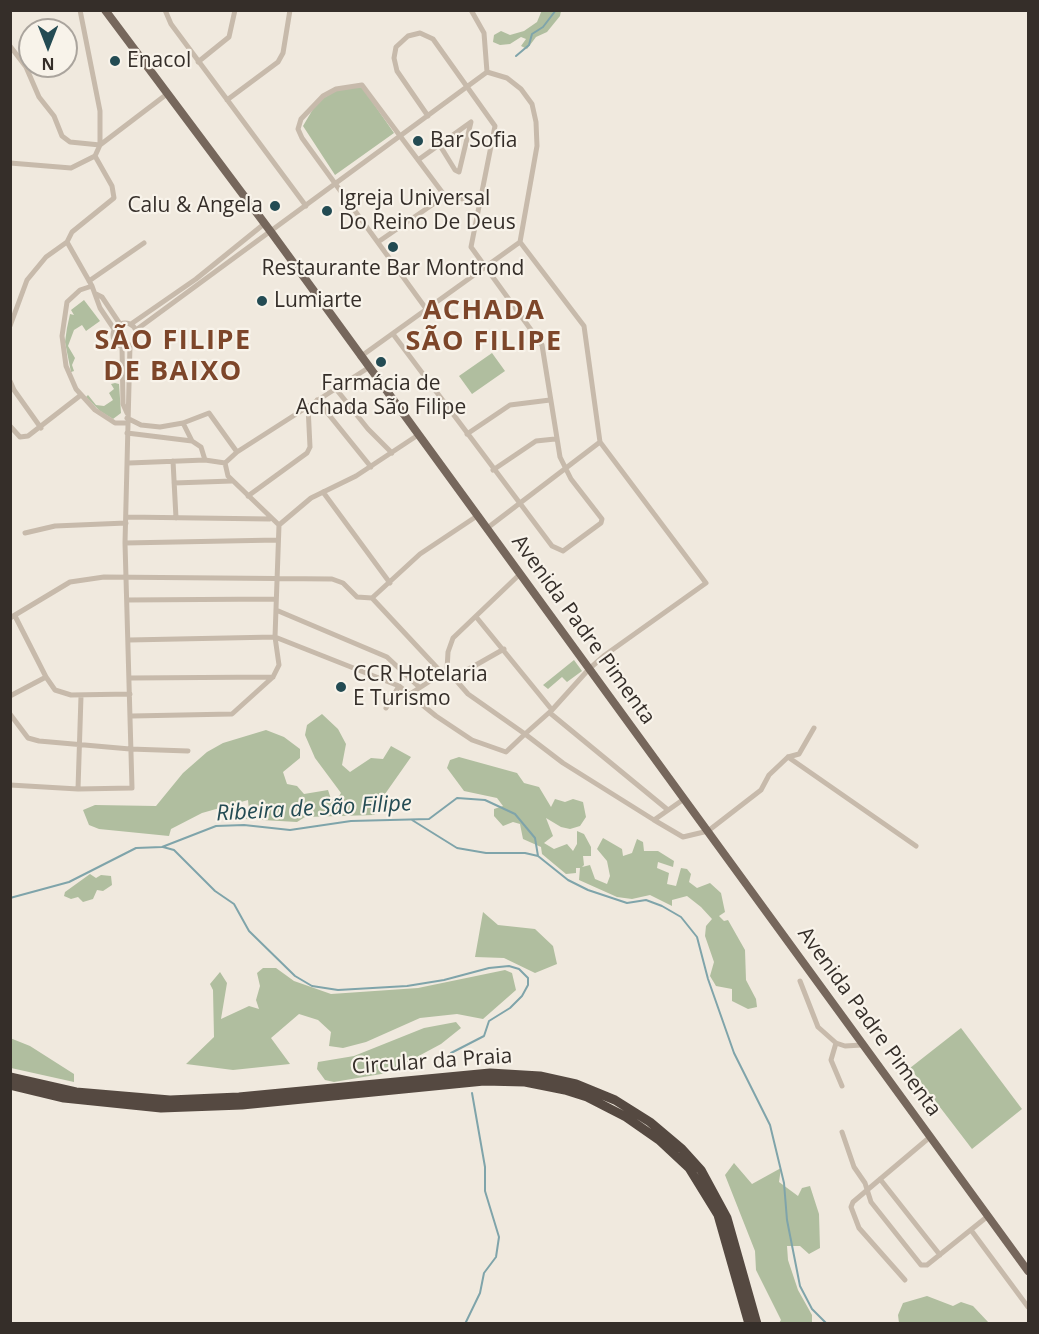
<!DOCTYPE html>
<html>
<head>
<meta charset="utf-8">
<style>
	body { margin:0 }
	#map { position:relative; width:1039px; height:1334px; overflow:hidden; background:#f0e9de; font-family:"Open Sans",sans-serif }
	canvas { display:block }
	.frame { position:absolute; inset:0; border:12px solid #352e29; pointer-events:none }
	.north { position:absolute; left:18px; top:18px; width:60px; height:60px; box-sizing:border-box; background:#f8f3ea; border:2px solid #aaa49d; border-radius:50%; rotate:180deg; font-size:16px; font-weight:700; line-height:24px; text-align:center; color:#352e29 }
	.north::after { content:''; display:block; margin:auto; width:21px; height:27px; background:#234b53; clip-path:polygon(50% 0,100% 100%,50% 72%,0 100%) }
</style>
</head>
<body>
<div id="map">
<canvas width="1039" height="1334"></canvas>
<div class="frame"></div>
<div class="north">N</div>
</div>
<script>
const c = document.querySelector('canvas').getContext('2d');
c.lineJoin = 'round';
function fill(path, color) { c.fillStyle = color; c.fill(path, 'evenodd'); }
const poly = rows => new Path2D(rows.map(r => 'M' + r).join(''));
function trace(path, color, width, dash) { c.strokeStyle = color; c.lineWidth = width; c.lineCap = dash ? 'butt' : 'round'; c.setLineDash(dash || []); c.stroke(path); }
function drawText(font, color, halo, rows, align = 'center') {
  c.font = font + ' "Open Sans",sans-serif'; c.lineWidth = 4.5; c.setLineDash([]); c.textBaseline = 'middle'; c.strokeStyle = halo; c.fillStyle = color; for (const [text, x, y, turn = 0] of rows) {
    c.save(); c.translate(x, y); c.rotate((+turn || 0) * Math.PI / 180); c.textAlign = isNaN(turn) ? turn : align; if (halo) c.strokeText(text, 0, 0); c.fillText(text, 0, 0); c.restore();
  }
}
const green = poly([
	[542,10,561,11,560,16,547,32,536,37,527,49,521,46,526,39,521,37,510,44,500,45,493,42,494,35,501,31,510,35,524,31,537,22],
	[362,87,394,133,335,175,303,126,313,109,322,99,337,90],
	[84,300,100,321,86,331,82,325,74,330,68,346,75,358,72,365,74,371,71,372,65,342,67,328,70,314,74,315,71,310],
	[492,353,505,371,472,394,459,376],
	[115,383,119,384,121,413,113,419,100,411,86,397,88,395,96,405,104,406,113,400,109,393,114,389,111,384],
	[574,660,582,671,567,682,562,677,548,689,543,685],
	[322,714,338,729,346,744,342,765,350,772,371,758,383,759,391,746,411,757,385,794,385,803,374,815,305,817,297,822,245,819,249,810,248,800,202,813,171,829,169,836,99,829,89,825,83,810,95,805,156,806,183,773,207,752,223,743,266,730,284,737,300,749,300,758,283,772,287,784,297,786,304,794,328,790,331,799,337,800,341,793,315,758,305,735,307,725],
	[459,757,517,773,524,783,539,787,551,807,555,799,565,802,573,799,583,802,586,817,580,826,570,829,561,827,546,818,553,836,544,843,554,849,567,844,573,851,577,844,577,831,584,834,591,847,591,856,583,856,584,865,582,867,590,865,595,879,607,884,610,876,607,861,597,849,603,838,622,849,623,856,632,853,637,839,643,842,644,851,658,851,674,861,673,867,658,862,657,868,669,873,667,884,676,886,681,868,687,869,691,874,689,882,697,888,710,883,721,893,725,912,719,916,724,921,728,920,745,950,746,980,756,999,757,1007,748,1009,732,1001,732,989,716,986,710,976,714,962,705,936,706,926,712,919,701,907,687,896,672,900,672,906,650,895,632,899,617,897,579,880,580,868,576,868,576,873,566,874,542,854,541,847,523,839,520,824,513,822,503,826,494,816,494,809,503,806,497,798,464,791,447,768,450,760],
	[90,874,96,878,101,875,111,876,112,885,103,891,97,890,93,899,83,902,78,897,71,899,64,896,65,892],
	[483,912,498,925,535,929,553,946,557,964,535,973,504,958,475,957],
	[263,968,276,968,294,981,331,994,418,988,505,970,512,973,516,990,483,1019,457,1014,420,1018,366,1042,343,1048,329,1046,331,1032,318,1020,299,1014,271,1038,290,1064,233,1070,186,1064,214,1037,213,990,210,984,220,972,227,983,221,1019,249,1006,259,1009,256,1000,260,986,257,973],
	[456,1022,461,1028,441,1044,387,1073,334,1082,325,1080,317,1069,318,1062,354,1056,424,1028],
	[961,1028,1022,1109,972,1149,910,1068],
	[10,1038,30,1046,74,1074,74,1082,11,1068],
	[734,1163,752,1184,781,1168,779,1182,798,1196,802,1188,810,1186,819,1214,820,1248,809,1254,800,1246,787,1246,788,1260,798,1290,812,1315,812,1323,779,1323,781,1320,756,1270,755,1251,725,1175],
	[927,1296,953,1306,961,1302,973,1306,989,1323,899,1323,898,1315,903,1303]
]);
const stream = poly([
	[516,56,529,45,532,34,543,27,556,10],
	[412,820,457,848,486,853,525,853,538,856],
	[163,847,174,850,215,891,234,904,249,931,295,976,312,986,338,990,407,986,444,980,489,968,509,966,519,969,528,978,528,985,522,996,510,1008,489,1021,484,1036,451,1053,441,1067],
	[10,898,69,882,136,848,162,847,216,826,244,825,290,830,351,821,429,819,457,798,485,800,515,814,535,838,538,856,568,880,588,890,627,903,646,900,662,906,681,917,697,937,708,979,734,1053,770,1125,784,1183,787,1220,800,1286,812,1309,827,1324],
	[465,1324,480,1293,484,1273,496,1257,499,1237,485,1191,485,1167,472,1093]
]);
const street = poly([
	[165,10,171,24,306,206],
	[10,46,26,67,39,97,54,116,62,136,70,142,100,145,167,94],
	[198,62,229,37,235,10],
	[227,100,278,62,283,53,290,10],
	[418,160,471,122,459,172,455,170,439,144],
	[10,163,71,168,95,156,100,145,100,111,80,10],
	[378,242,445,196],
	[89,281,144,243],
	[92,286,67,242,72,232,114,198,112,186,95,156],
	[96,294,102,297,120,324],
	[427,310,302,138,298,129,301,119,323,96,336,89,362,85,445,196,481,202],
	'113 335a12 12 0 1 1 24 0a12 12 0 1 1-24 0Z',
	[131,324,196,279,264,224],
	[10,326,27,280,46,257,67,242],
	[114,329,100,308,92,286,80,290,67,302,62,336,66,366,76,389,95,410,115,423,127,423],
	[136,330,487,72,484,33,471,10],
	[393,334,552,546,563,551,601,523,602,519,571,479,560,457,542,345,471,247,495,126,433,39,420,33,408,36,396,47,394,58,397,71,428,116],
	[122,346,123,404,127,413],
	[360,357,520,242,537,146,536,122,532,104,521,89,507,78,487,72],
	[10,381,14,390,41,428],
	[336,389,368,429,392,453],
	[317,400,371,467],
	[127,418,141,425,160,427,183,423,209,413,237,452],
	[183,423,192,441],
	[10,426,20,437,28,436,81,395],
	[127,433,192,441,201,447,205,460],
	[467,434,510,405,550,400],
	[173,461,176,518],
	[129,463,205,460,225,463],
	[493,470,536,441,555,439],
	[174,483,232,481],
	[323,492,390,583],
	[248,496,307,453,310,447,308,406],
	[126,517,270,519],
	[279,525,228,476,225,463,237,452,368,368],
	[486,529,600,442],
	[25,533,55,526,126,523],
	[125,543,277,540],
	[520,574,453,638,448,652,447,670,468,694,525,734,552,710],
	[372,598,442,673],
	[127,600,276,599],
	[276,610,387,657,419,687],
	[10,618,70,582,104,577,332,579,343,583,357,597,372,598,420,554,477,516],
	[477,618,552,710,589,669,605,655,706,583,600,442,584,326,520,242],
	[129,640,275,637,399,686,436,716,472,740,506,752,525,734,563,763,654,820,684,799],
	[46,677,55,690,71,695,130,694],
	[131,678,273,677],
	[453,678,504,649],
	[410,694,444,672],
	[10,696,46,677,15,616],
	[386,708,399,686],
	[550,713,668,810],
	[10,714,28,738,39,741,130,749,188,751],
	[132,716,232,714,273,677,279,665,275,637,279,525,311,498,356,476,418,435],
	[788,757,916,846],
	[10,785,78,789,132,788,125,543,130,345],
	[78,789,81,696],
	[654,820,683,837,708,831,761,790,769,775,788,757,799,754,814,728],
	[800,981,818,1027,836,1043,845,1046,862,1045],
	[836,1043,831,1060,842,1086],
	[842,1132,854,1167,865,1183,871,1202,921,1265,927,1265,988,1216],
	[880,1179,940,1255],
	[971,1230,1028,1307],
	[905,1280,859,1228,851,1207,853,1202,930,1137]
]);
const primary = poly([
	[105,10,271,232,1028,1271]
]);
const highway = poly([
	[10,1077,76,1092,170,1100,239,1097,490,1073,540,1076,576,1084,615,1100,650,1122,682,1149,701,1170,727,1218,757,1324],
	[10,1085,64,1098,161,1108,242,1105,484,1081,525,1082,565,1090,587,1097,626,1117,659,1140,689,1168,718,1215,749,1324]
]);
const markers = [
	[115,61,6,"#234b53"],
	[418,141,6,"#234b53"],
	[275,206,6,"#234b53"],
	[327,211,6,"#234b53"],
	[393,247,6,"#234b53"],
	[262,301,6,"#234b53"],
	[381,362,6,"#234b53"],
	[341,687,6,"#234b53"]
];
const poiNames = [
	["Enacol",127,61],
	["Bar Sofia",430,141],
	["Igreja Universal",339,199],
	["Do Reino De Deus",339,223],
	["Calu & Angela",263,206,"right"],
	["Restaurante Bar Montrond",393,269,"center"],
	["Lumiarte",274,301],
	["Farmácia de",381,384,"center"],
	["Achada São Filipe",381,408,"center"],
	["CCR Hotelaria",353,675],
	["E Turismo",353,699]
];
const streetNames = [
	["Avenida Padre Pimenta",583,630,54],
	["Avenida Padre Pimenta",869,1022,54],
	["Circular da Praia",432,1062,-4]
];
const waterNames = [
	["Ribeira de São Filipe",314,809,-3]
];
const districtNames = [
	["ACHADA",484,311],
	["SÃO FILIPE",484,342],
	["SÃO FILIPE",173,341],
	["DE BAIXO",173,372]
];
fill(green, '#b0be9f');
trace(stream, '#7fa4aa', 2);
trace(street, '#c7baab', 5);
trace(primary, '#76675c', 8);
trace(highway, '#554941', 9);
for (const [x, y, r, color] of markers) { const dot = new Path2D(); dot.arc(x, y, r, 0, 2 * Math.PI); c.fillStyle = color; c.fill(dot); trace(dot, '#f8f3ea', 2); }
drawText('21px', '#352e29', '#f8f3ea', poiNames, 'left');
drawText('21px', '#352e29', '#f8f3ea', streetNames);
drawText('italic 22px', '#234b53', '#f8f3ea', waterNames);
c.letterSpacing = '1.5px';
drawText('bold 27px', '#7d462a', '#f8f3ea', districtNames);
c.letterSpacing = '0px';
</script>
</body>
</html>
